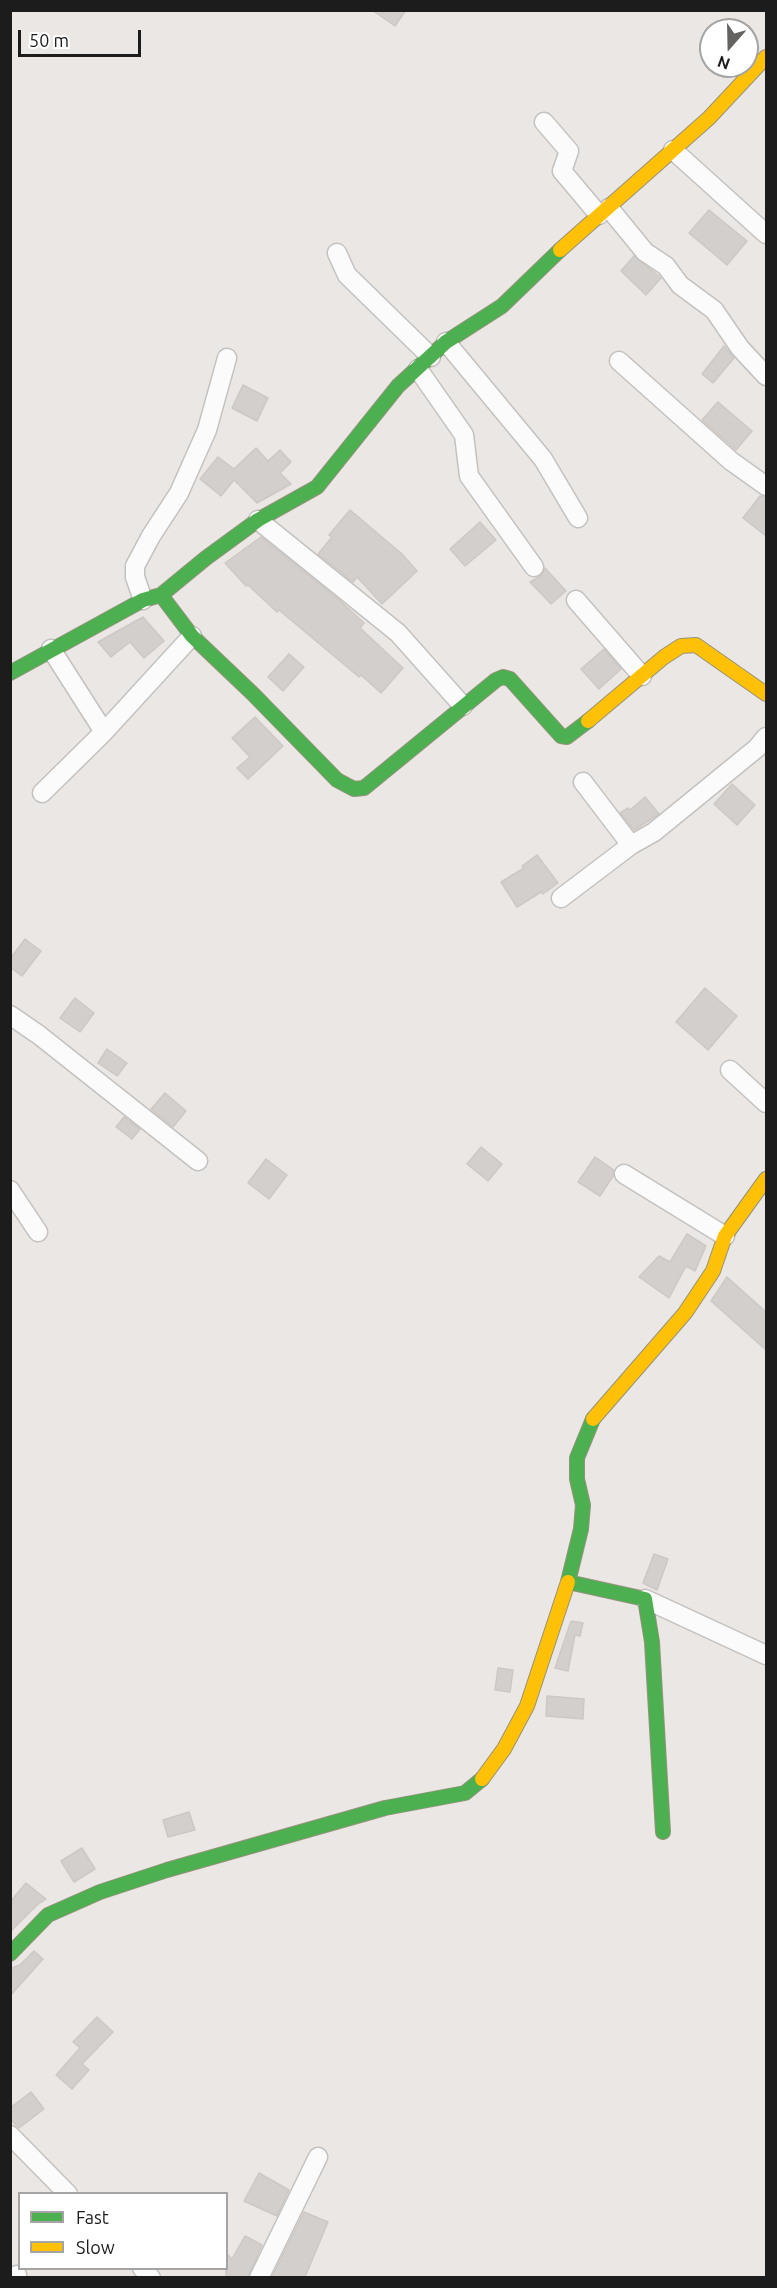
<!DOCTYPE html>
<html>
<head>
<meta charset="utf-8">
<style>
	body { margin:0 }
	#map { position:relative; width:777px; height:2288px; overflow:hidden; background:#eae7e4; font-family:Ubuntu,sans-serif }
	canvas { display:block }
	.frame { position:absolute; inset:0; border:12px solid #1c1c1c; pointer-events:none }
	.legend { position:absolute; left:18px; top:2192px; width:210px; height:78px; box-sizing:border-box; background:#fff; border:2px solid #a4a4a4; margin:0; padding:8px 10px; list-style:none; font-size:18px; color:#1c1c1c }
	.legend li { display:flex; align-items:center; gap:12px; height:30px }
	.legend b { width:30px; border:2px solid #a4a4a4 }
	.north { position:absolute; left:699px; top:18px; width:60px; height:60px; box-sizing:border-box; background:#fff; border:2px solid #a4a4a4; border-radius:50%; rotate:200deg; font-size:16px; font-weight:700; line-height:24px; text-align:center; color:#1c1c1c }
	.north::after { content:''; display:block; margin:auto; width:21px; height:27px; background:#646362; clip-path:polygon(50% 0,100% 100%,50% 72%,0 100%) }
	.scale { position:absolute; left:18px; top:30px; width:123px; height:27px; box-sizing:border-box; border:3px solid #1c1c1c; border-top:0; padding-left:8px; font-size:18px; line-height:21px; white-space:nowrap; color:#1c1c1c; -webkit-text-stroke:4px #fff; paint-order:stroke }
</style>
</head>
<body>
<div id="map">
<canvas width="777" height="2288"></canvas>
<div class="frame"></div>
<ul class="legend">
<li><b style="height:8px;background:#4caf50"></b>Fast</li>
<li><b style="height:8px;background:#ffc107"></b>Slow</li>
</ul>
<div class="north">N</div>
<div class="scale">50 m</div>
</div>
<script>
const c = document.querySelector('canvas').getContext('2d');
c.lineJoin = 'round';
function fill(path, color) { c.fillStyle = color; c.fill(path, 'evenodd'); }
const poly = rows => new Path2D(rows.map(r => 'M' + r).join(''));
function trace(path, color, width, dash) { c.strokeStyle = color; c.lineWidth = width; c.lineCap = dash ? 'butt' : 'round'; c.setLineDash(dash || []); c.stroke(path); }
const building = poly([
	[372,10,406,10,395,26,372,10],
	[709,210,747,241,727,265,689,233,709,210],
	[634,256,661,278,646,295,621,271,634,256],
	[724,346,734,358,713,383,702,374,724,346],
	[243,385,268,398,257,421,232,408,243,385],
	[718,402,752,431,736,450,702,420,718,402],
	[256,448,268,461,280,450,291,462,280,473,291,484,257,503,234,480,221,496,200,479,218,457,234,469,256,448],
	[760,496,766,497,766,536,743,518,760,496],
	[350,510,402,554,417,571,382,604,357,577,353,582,318,554,332,537,329,535,350,510],
	[480,522,496,540,465,566,450,549,480,522],
	[261,537,338,599,364,623,360,628,403,668,381,693,361,675,359,677,279,610,277,612,248,585,246,586,225,563,261,537],
	[545,568,566,591,551,604,530,582,541,576,545,568],
	[143,617,164,641,144,658,130,642,111,657,98,642,143,617],
	[604,649,621,669,599,689,581,669,604,649],
	[289,654,304,667,283,691,268,677,289,654],
	[255,717,283,746,248,779,237,768,250,757,232,738,255,717],
	[732,784,755,805,737,825,714,804,732,784],
	[645,797,659,814,634,830,620,813,628,808,630,810,645,797],
	[537,855,558,883,543,894,541,892,517,907,501,882,524,868,522,866,537,855],
	[25,939,41,951,22,976,10,967,10,959,25,939],
	[705,988,737,1016,708,1050,676,1022,705,988],
	[75,998,94,1013,80,1032,60,1018,75,998],
	[107,1049,127,1063,117,1076,98,1063,107,1049],
	[165,1093,186,1111,173,1127,151,1109,165,1093],
	[124,1117,140,1129,132,1139,116,1127,124,1117],
	[481,1147,502,1164,488,1181,467,1164,481,1147],
	[595,1157,614,1170,613,1176,600,1196,578,1182,595,1157],
	[266,1159,287,1175,269,1199,248,1183,266,1159],
	[687,1234,706,1246,695,1271,686,1266,669,1298,639,1277,659,1256,670,1262,687,1234],
	[727,1277,766,1312,766,1350,711,1301,727,1277],
	[654,1554,668,1559,657,1590,643,1583,654,1554],
	[571,1621,583,1623,580,1636,575,1635,568,1671,555,1668,571,1621],
	[498,1668,513,1670,510,1692,495,1690,498,1668],
	[547,1696,584,1699,583,1719,546,1716,547,1696],
	[189,1812,195,1830,168,1837,163,1820,189,1812],
	[82,1848,95,1869,74,1882,61,1861,82,1848],
	[26,1883,46,1899,37,1905,10,1932,10,1902,26,1883],
	[34,1951,43,1959,10,1996,10,1969,20,1965,34,1951],
	[97,2017,113,2032,82,2064,89,2070,72,2089,56,2075,80,2048,73,2042,97,2017],
	[31,2092,44,2109,19,2128,10,2119,10,2108,31,2092],
	[259,2173,289,2190,277,2216,244,2201,259,2173],
	[304,2212,328,2222,305,2277,272,2277,304,2212],
	[245,2236,262,2245,248,2277,226,2277,226,2253,232,2259,245,2236]
]);
const street = poly([
	[544,122,569,151,562,171,599,215],
	[673,150,766,234],
	[609,208,645,252,666,266,680,285,714,310,740,348,766,376],
	[337,253,347,275,431,357],
	[446,342,543,459,578,518],
	[619,361,731,461,766,486],
	[418,369,464,435,469,476,534,567],
	[258,520,398,633,463,706],
	[143,600,135,577,135,566,151,536,179,493,207,430,227,358],
	[576,600,642,676],
	[51,649,104,732],
	[583,782,631,845],
	[42,793,104,732,192,636],
	[561,898,631,845,654,832,757,748,766,737],
	[10,1015,39,1035,198,1161],
	[730,1070,766,1103],
	[624,1174,725,1236],
	[10,1190,38,1232],
	[645,1599,766,1655],
	[10,2135,68,2194],
	[142,2268,151,2278],
	[16,2278,17,2275],
	[259,2278,318,2157]
]);
const fast = poly([
	[161,595,192,636,253,694,337,780,354,789,364,788,496,680,503,677,510,679,561,736,567,737,588,721],
	[10,673,143,600,161,595,206,558,258,520,317,487,398,386,446,342,502,306,560,250],
	[593,1419,577,1458,577,1479,583,1505,581,1529,568,1582,645,1599,652,1642,663,1832],
	[10,1954,48,1915,100,1892,167,1870,385,1808,465,1793,482,1779]
]);
const slow = poly([
	[560,250,709,118,766,57],
	[588,721,664,657,681,646,696,645,766,694],
	[593,1419,685,1313,713,1271,725,1236,766,1179],
	[482,1779,504,1749,527,1706,568,1582]
]);
fill(building, '#d3cfcc');
trace(building, '#cec8c5', 1.5);
trace(street, '#c3c2c0', 21);
trace(fast, '#95927c', 16);
trace(slow, '#95927c', 16);
trace(street, '#fcfbfb', 18);
trace(fast, '#4caf50', 14);
trace(slow, '#ffc107', 14);
</script>
</body>
</html>
